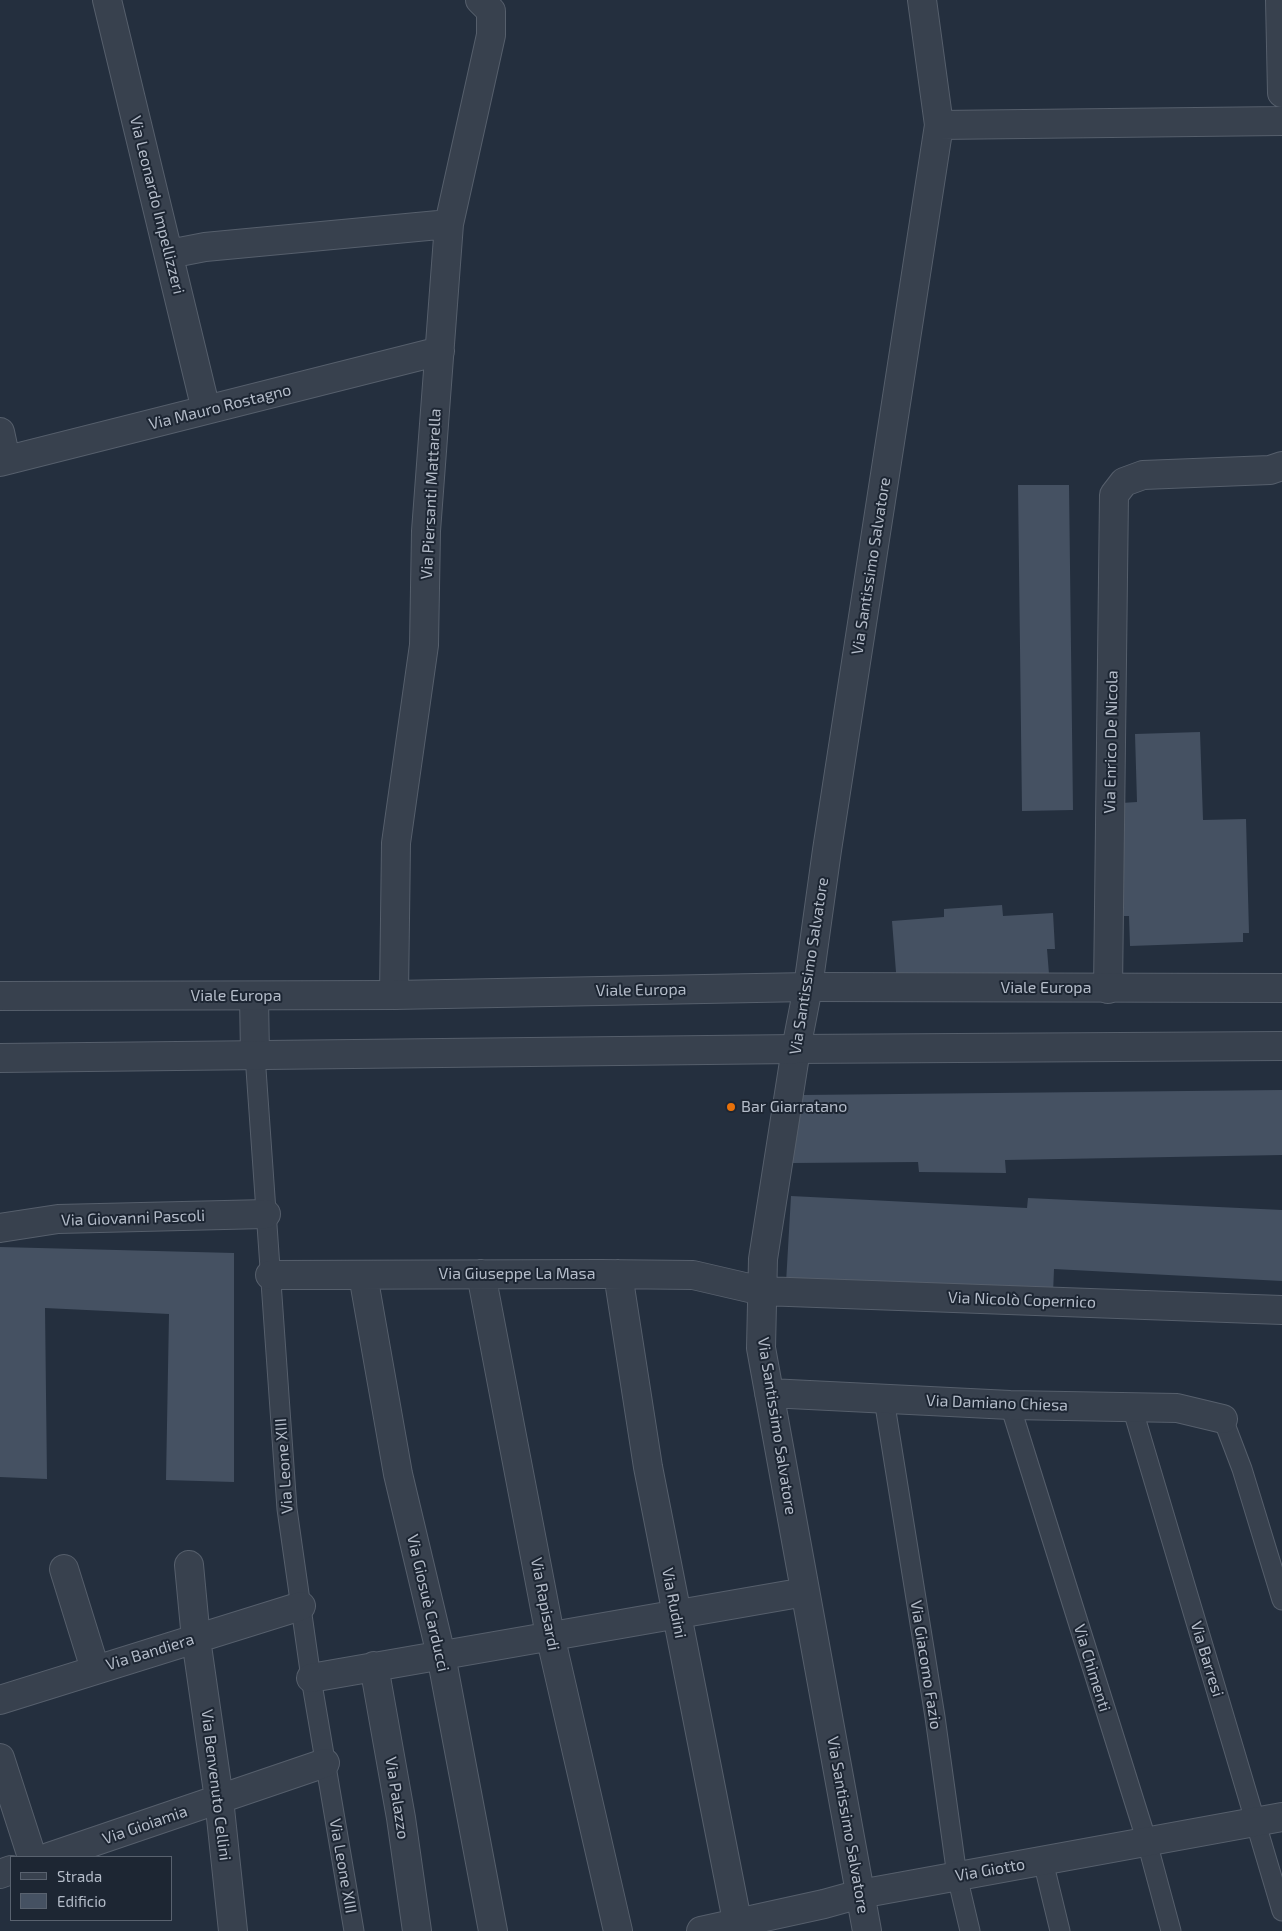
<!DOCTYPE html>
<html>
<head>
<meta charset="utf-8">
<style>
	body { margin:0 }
	#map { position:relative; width:1282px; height:1931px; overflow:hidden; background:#242f3e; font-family:"Exo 2",sans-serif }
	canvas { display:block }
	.legend { position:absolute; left:10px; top:1856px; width:162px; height:65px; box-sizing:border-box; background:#1d2633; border:1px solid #59626f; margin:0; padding:6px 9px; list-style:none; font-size:15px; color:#b4bcc9 }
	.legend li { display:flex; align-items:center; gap:10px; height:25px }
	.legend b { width:25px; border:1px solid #59626f }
</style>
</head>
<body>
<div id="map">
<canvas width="1282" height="1931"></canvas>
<ul class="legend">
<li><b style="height:6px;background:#38414e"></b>Strada</li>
<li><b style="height:14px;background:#455162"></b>Edificio</li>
</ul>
</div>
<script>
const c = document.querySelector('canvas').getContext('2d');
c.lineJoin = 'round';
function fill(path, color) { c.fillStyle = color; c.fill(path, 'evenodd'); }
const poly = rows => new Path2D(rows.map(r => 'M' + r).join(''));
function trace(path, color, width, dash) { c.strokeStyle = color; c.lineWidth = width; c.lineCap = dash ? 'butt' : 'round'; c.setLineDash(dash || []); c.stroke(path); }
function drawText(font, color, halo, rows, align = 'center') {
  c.font = font + ' "Exo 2",sans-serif'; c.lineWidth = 4; c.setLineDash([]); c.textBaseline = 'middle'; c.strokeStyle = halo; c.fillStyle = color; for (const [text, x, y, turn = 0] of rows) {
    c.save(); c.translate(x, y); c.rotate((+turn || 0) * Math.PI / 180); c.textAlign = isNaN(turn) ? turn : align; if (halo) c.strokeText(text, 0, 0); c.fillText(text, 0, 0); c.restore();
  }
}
const building = poly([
	[1018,485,1069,485,1073,810,1022,811],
	[1200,732,1203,820,1246,819,1249,933,1243,933,1243,942,1130,946,1129,916,1124,916,1121,803,1137,802,1135,734],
	[1002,905,1003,916,1053,913,1055,949,1047,949,1049,974,897,985,892,921,944,917,944,909],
	[1282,1090,1282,1155,1005,1160,1006,1173,919,1172,918,1162,792,1163,802,1095],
	[791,1196,1027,1208,1028,1198,1282,1210,1282,1281,1054,1269,1053,1294,786,1283],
	[0,1247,234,1253,234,1482,166,1480,169,1314,45,1308,47,1479,0,1477]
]);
const service = poly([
	[255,1055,287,1509,311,1678,354,1931],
	[884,1399,935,1717,957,1876,970,1931],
	[1010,1405,1147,1842,1171,1931],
	[1132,1407,1282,1911],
	[1223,1419,1242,1469,1282,1600],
	[1043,1861,1060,1931]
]);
const minor = poly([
	[107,0,206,410],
	[1280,0,1282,93],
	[939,125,1282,121],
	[169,254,205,247,449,224],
	[0,432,6,460],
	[0,462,440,351],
	[1108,989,1114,495,1124,482,1143,475,1270,470,1282,466],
	[394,995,396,843,424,645,426,531,449,224,491,35,491,11,480,0],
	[254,996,255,1055],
	[0,1228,58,1219,266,1214],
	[481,1274,550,1635,618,1931],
	[618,1274,648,1467,739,1931],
	[270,1275,601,1274,693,1275,762,1291,1282,1310],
	[363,1275,398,1474,441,1655,493,1931],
	[769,1393,1010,1405,1177,1408,1223,1419],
	[189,1565,196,1639,219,1799,233,1931],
	[64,1569,95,1669],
	[374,1666,401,1818,417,1931],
	[311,1678,805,1592],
	[0,1700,301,1606],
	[0,1758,32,1857],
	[49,1857,325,1763],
	[0,1874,11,1870],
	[701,1931,824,1904,860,1894,1282,1817],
	[867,1931,761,1348,763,1259,796,1049,808,987,827,850,939,125,922,0]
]);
const tertiary = poly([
	[0,996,394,995,808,987,1282,988],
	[0,1058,796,1049,1282,1046]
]);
const markers = [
	[731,1107,5,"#e8710a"]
];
const streetNames = [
	["Via Leonardo Impellizzeri",157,205,76],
	["Via Mauro Rostagno",220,407,-14],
	["Via Piersanti Mattarella",431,494,-87],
	["Via Santissimo Salvatore",871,566,-81],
	["Via Enrico De Nicola",1111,742,-89],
	["Via Santissimo Salvatore",809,966,-81],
	["Viale Europa",1046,988],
	["Viale Europa",641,990,-1],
	["Viale Europa",236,996],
	["Via Giovanni Pascoli",133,1218,-2],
	["Via Giuseppe La Masa",517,1274],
	["Via Nicolò Copernico",1022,1300,2],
	["Via Damiano Chiesa",997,1403,2],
	["Via Santissimo Salvatore",777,1426,81],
	["Via Leone XIII",284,1466,-94],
	["Via Giosuè Carducci",428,1603,77],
	["Via Rudini",674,1603,79],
	["Via Rapisardi",545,1604,79],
	["Via Bandiera",150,1652,-17],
	["Via Barresi",1207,1659,73],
	["Via Giacomo Fazio",926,1665,81],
	["Via Chimenti",1092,1668,73],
	["Via Benvenuto Cellini",216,1785,83],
	["Via Palazzo",397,1798,81],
	["Via Gioiamia",145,1825,-19],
	["Via Santissimo Salvatore",848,1825,80],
	["Via Leone XIII",343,1866,80],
	["Via Giotto",990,1870,-10]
];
const poiNames = [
	["Bar Giarratano",741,1107]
];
fill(building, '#455162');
trace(service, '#565f6c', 21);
trace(minor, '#565f6c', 30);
trace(tertiary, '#565f6c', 30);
trace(service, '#38414e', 19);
trace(minor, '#38414e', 28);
trace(tertiary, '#38414e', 28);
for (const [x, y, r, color] of markers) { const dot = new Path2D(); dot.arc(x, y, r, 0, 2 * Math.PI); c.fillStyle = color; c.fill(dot); trace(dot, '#1d2633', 2); }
drawText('16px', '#b4bcc9', '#1d2633', streetNames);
drawText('16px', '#b4bcc9', '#1d2633', poiNames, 'left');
</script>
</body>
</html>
